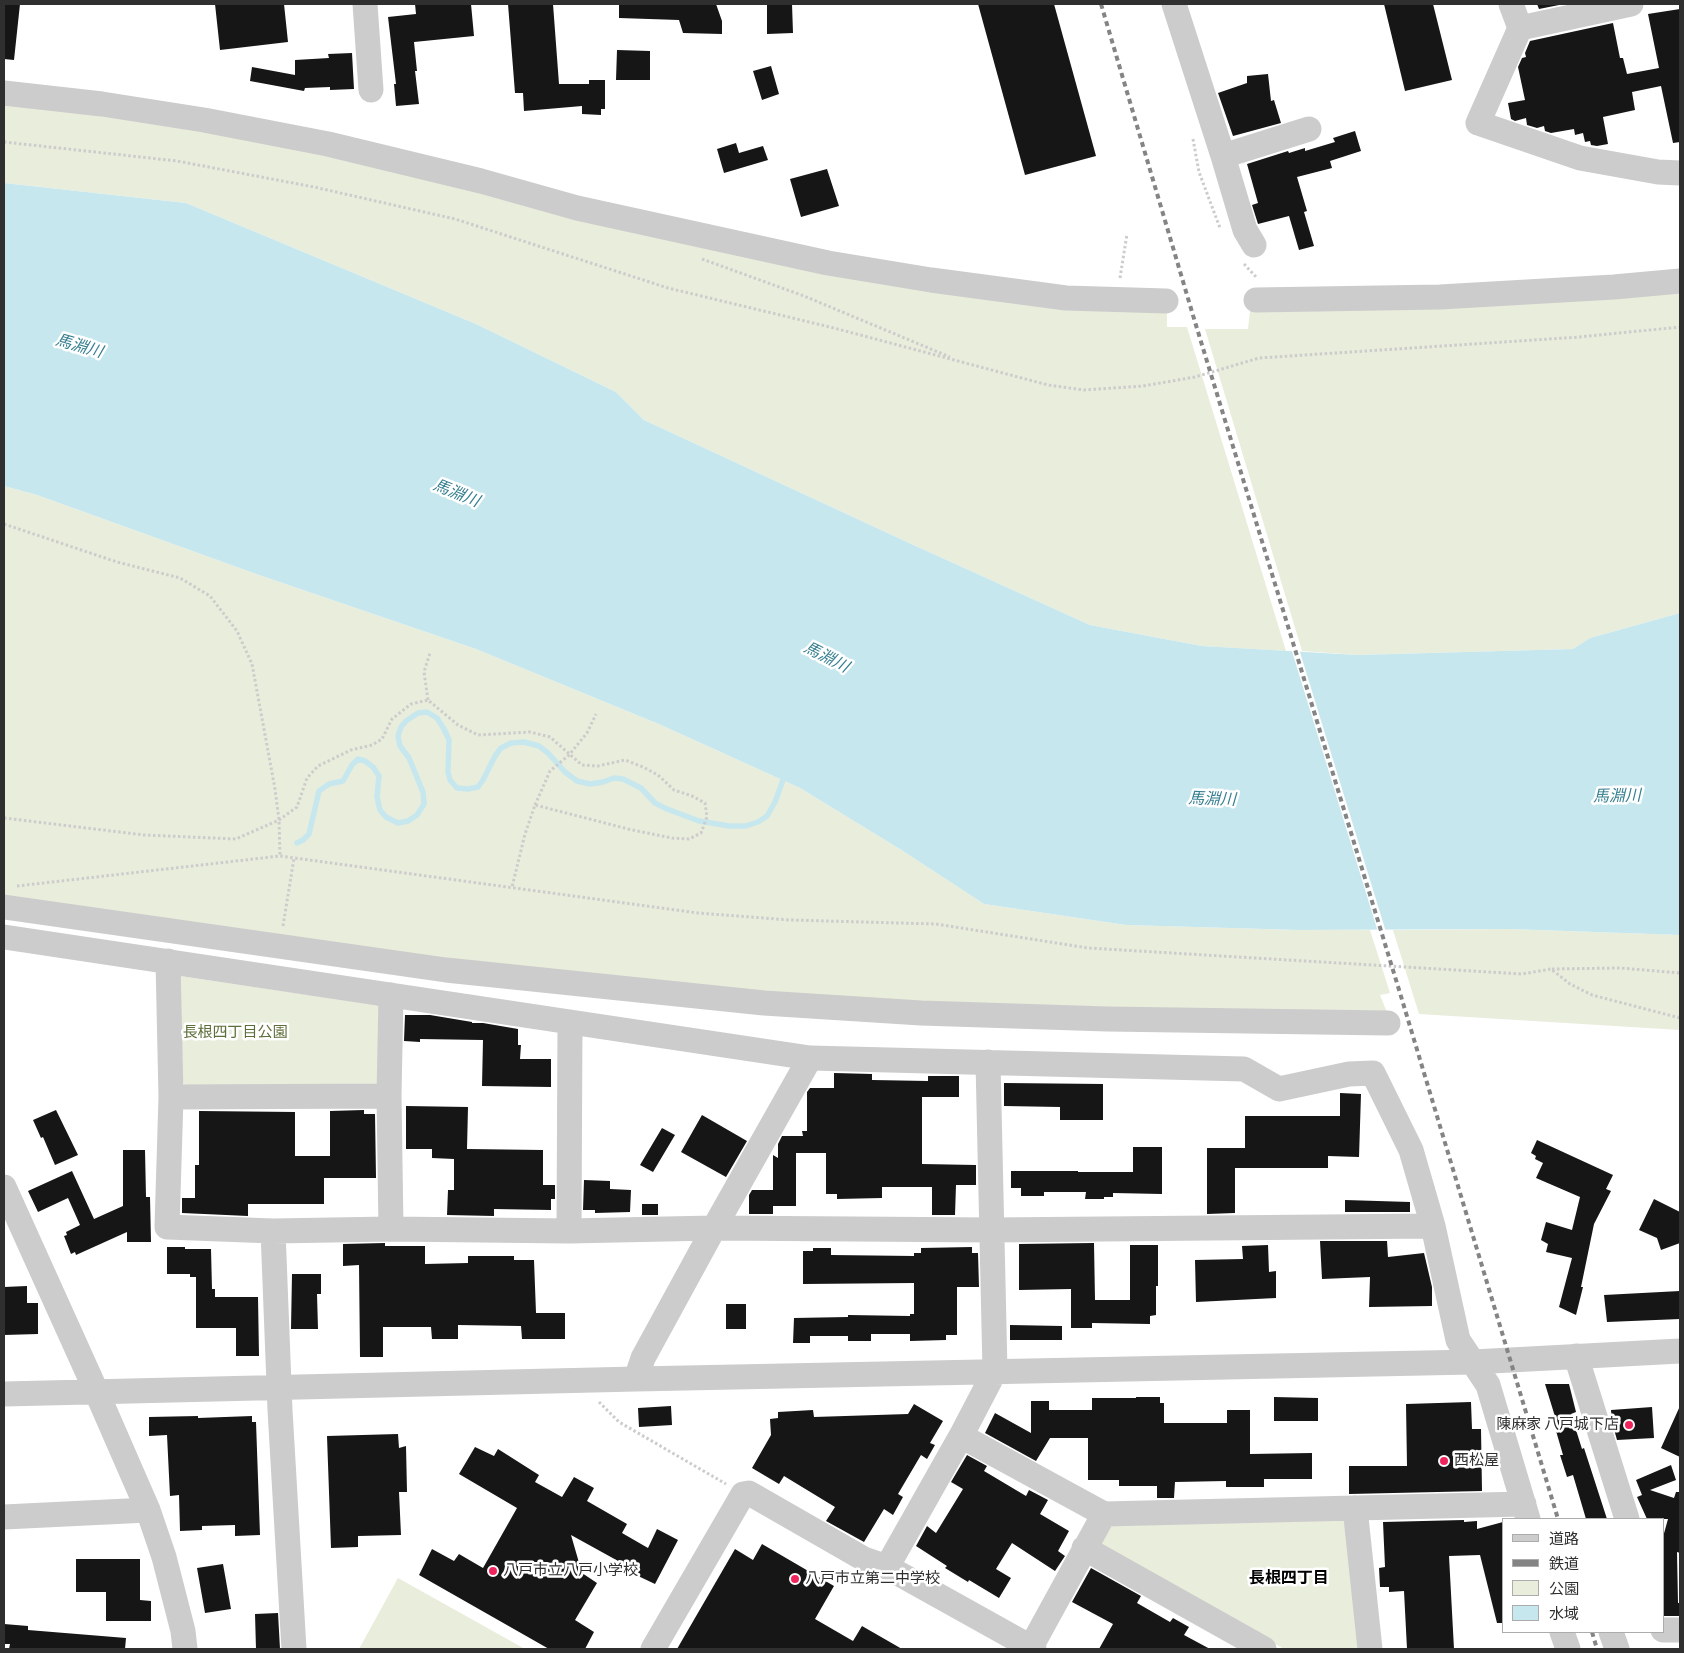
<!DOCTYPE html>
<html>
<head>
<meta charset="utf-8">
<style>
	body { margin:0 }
	#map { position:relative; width:1684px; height:1653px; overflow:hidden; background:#fff; font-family:"Sofia Sans Condensed","Noto Sans JP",sans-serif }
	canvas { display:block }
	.frame { position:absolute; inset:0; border:5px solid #2f2f2f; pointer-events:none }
	.legend { position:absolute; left:1502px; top:1518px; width:162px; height:115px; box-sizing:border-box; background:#fff; border:1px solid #acacac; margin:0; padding:6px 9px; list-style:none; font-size:15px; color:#2f2f2f }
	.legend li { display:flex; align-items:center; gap:10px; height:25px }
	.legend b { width:25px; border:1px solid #acacac }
</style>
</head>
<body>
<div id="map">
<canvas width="1684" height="1653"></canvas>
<div class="frame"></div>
<ul class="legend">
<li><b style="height:6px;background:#ccc"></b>道路</li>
<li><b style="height:6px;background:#848484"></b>鉄道</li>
<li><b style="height:14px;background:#e9eddc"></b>公園</li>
<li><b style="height:14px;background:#c7e7ee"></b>水域</li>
</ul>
</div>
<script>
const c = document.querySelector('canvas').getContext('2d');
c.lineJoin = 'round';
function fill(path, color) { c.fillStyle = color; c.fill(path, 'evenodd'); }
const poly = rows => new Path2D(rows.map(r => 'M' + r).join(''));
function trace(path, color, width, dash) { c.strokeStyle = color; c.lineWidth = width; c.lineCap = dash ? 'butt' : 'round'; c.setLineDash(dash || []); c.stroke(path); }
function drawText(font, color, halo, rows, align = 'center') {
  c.font = font + ' "Sofia Sans Condensed","Noto Sans JP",sans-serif'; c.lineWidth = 5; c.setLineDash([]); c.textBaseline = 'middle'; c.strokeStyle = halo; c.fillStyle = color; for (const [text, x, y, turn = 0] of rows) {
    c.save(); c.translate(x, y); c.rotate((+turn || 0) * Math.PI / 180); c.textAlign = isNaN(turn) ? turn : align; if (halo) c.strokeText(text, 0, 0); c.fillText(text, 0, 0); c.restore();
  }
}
const green = poly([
	[4,102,91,110,316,151,556,210,1167,310,1167,327,1187,327,1286,651,1202,646,1090,625,907,542,644,420,616,392,476,324,186,203,4,183],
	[1680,290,1680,613,1590,638,1573,649,1358,655,1302,651,1205,329,1248,329,1250,311,1439,308],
	[4,486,37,495,259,575,476,649,661,725,800,788,903,851,984,904,1126,925,1299,930,1370,930,1390,993,1380,995,1388,1015,1248,1013,819,998,454,962,4,898],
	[1509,929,1680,935,1680,1030,1419,1014,1393,930],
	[180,976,384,1006,382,1080,374,1087,189,1088,179,1080],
	[1348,1520,1362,1649,1284,1649,1102,1547,1098,1537,1105,1526],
	[398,1578,525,1649,359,1649]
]);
const water = poly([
	[4,183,186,203,476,324,616,392,644,420,907,542,1090,625,1202,646,1358,655,1573,649,1590,638,1680,613,1680,935,1509,929,1299,930,1126,925,984,904,903,851,800,788,661,725,476,649,259,575,37,495,4,486]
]);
const pier = poly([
	[1291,648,1299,649,1386,932,1378,932]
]);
const stream = poly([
	[297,843,303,840,309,834,319,791,329,784,343,781,352,765,358,759,365,761,373,767,379,776,377,797,380,810,386,817,398,823,408,821,417,815,424,804,423,792,409,758,400,746,398,736,401,727,406,721,418,713,427,712,437,718,444,729,449,740,448,772,450,780,457,788,468,789,478,787,483,780,495,756,501,748,511,743,524,742,539,746,548,753,565,772,577,781,590,784,603,782,614,778,623,779,641,788,655,803,667,809,699,821,729,826,746,826,758,822,767,816,775,802,783,780]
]);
const building = poly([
	[4,4,20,4,14,60,4,59],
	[215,4,284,4,288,42,220,50],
	[415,4,471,4,474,36,414,42,417,71,415,71,419,104,396,106,394,84,396,84,388,17,416,14],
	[508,4,553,4,559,84,589,84,589,80,605,80,605,109,601,109,601,115,582,114,582,106,524,111,523,93,515,93],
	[619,4,716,4,722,21,722,34,683,33,679,20,619,18],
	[767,4,792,4,793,33,767,34],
	[978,4,1054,4,1096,156,1025,175],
	[1384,4,1433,4,1452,80,1405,91],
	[1537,4,1564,4,1539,9],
	[1680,9,1680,142,1673,143,1661,86,1632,92,1635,110,1603,117,1608,144,1597,146,1591,145,1590,141,1585,142,1583,133,1575,135,1574,129,1551,133,1545,131,1544,126,1537,128,1527,125,1526,118,1515,121,1511,119,1508,103,1525,100,1518,67,1522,58,1526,57,1525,53,1530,41,1613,23,1620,58,1623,58,1627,74,1659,68,1648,14],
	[617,50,650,51,650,80,616,80],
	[352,53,354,89,330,90,330,87,305,88,304,91,250,81,252,67,295,75,295,60,329,58,328,54],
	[771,66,779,94,762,100,753,71],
	[1268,74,1271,101,1274,100,1281,123,1233,136,1218,93,1247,83,1247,76],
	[1355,131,1361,151,1330,161,1332,168,1297,177,1307,211,1304,212,1314,246,1299,250,1289,216,1258,224,1252,205,1258,203,1247,164,1288,151,1289,153,1305,148,1305,151,1335,142,1333,138],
	[736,143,739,153,763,146,768,160,724,173,717,149],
	[827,169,839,206,801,217,790,179],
	[405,1015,430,1015,472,1022,472,1023,483,1023,518,1029,518,1045,521,1045,520,1059,551,1059,551,1087,482,1086,483,1040,420,1039,420,1042,404,1041],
	[834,1073,872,1074,872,1080,928,1081,928,1076,959,1076,959,1097,922,1097,922,1164,976,1165,976,1185,956,1185,955,1215,932,1215,932,1187,882,1187,882,1198,837,1199,837,1194,826,1194,826,1153,796,1153,796,1206,773,1206,773,1214,749,1214,749,1195,752,1190,773,1190,773,1155,778,1158,778,1144,782,1136,803,1136,802,1131,807,1131,807,1092,810,1088,834,1088],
	[1004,1083,1103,1084,1103,1120,1060,1120,1060,1107,1004,1106],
	[1340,1093,1361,1094,1359,1157,1328,1156,1328,1168,1235,1168,1235,1213,1207,1214,1207,1148,1245,1148,1245,1116,1340,1116],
	[406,1106,468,1107,467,1149,543,1150,543,1185,555,1185,555,1199,551,1199,551,1210,494,1209,494,1216,447,1215,448,1190,454,1190,454,1159,432,1158,432,1149,406,1149],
	[56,1110,78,1155,55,1165,43,1137,41,1138,33,1120],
	[364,1110,364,1114,375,1114,376,1178,324,1178,324,1204,248,1204,248,1216,182,1213,182,1198,195,1198,195,1165,199,1165,199,1111,295,1112,295,1156,330,1156,330,1111],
	[702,1115,747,1141,726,1177,681,1152],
	[662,1128,675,1135,653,1172,640,1165],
	[1537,1140,1613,1175,1606,1189,1611,1191,1594,1224,1581,1287,1583,1287,1576,1315,1559,1307,1572,1258,1546,1252,1548,1244,1541,1240,1546,1222,1572,1230,1580,1197,1536,1178,1543,1163,1535,1159,1536,1156,1531,1153],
	[1133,1147,1162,1147,1162,1194,1113,1193,1113,1197,1104,1197,1104,1199,1085,1199,1086,1192,1044,1192,1044,1196,1021,1196,1021,1188,1011,1188,1011,1171,1078,1171,1078,1172,1133,1172],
	[123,1150,145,1150,146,1197,150,1197,151,1242,127,1242,127,1232,76,1255,75,1252,71,1254,64,1236,67,1235,66,1232,80,1225,68,1198,38,1212,28,1191,72,1171,94,1219,123,1206],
	[584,1180,610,1181,610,1189,631,1190,630,1212,595,1213,595,1210,583,1210],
	[1654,1199,1680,1212,1680,1243,1661,1250,1657,1238,1639,1230],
	[1345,1200,1410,1202,1410,1212,1345,1212],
	[642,1204,658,1204,658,1215,642,1215],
	[1320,1241,1387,1241,1388,1257,1424,1253,1432,1287,1432,1306,1369,1307,1370,1277,1322,1279],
	[385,1243,385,1246,425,1246,425,1264,468,1263,468,1256,514,1256,514,1260,534,1260,536,1313,565,1313,565,1339,522,1339,521,1326,458,1325,458,1339,432,1339,431,1327,383,1327,383,1357,360,1357,359,1265,343,1266,343,1244],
	[1094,1243,1095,1300,1130,1300,1130,1245,1158,1245,1158,1286,1156,1286,1156,1315,1150,1316,1150,1324,1092,1323,1092,1328,1071,1328,1071,1289,1019,1290,1019,1244],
	[1268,1245,1269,1272,1276,1271,1276,1298,1196,1302,1195,1260,1243,1259,1242,1246],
	[167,1247,185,1247,185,1249,211,1249,212,1289,215,1289,215,1297,258,1297,259,1356,236,1356,236,1328,196,1328,196,1277,190,1277,190,1274,167,1274],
	[972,1247,972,1253,978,1253,979,1287,957,1287,957,1335,946,1335,946,1340,910,1341,910,1334,871,1334,871,1341,848,1341,848,1336,810,1336,810,1343,793,1343,794,1318,848,1317,848,1315,910,1316,910,1314,914,1314,914,1283,803,1284,803,1251,813,1251,813,1248,831,1248,831,1255,914,1256,914,1253,921,1253,921,1248],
	[292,1274,321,1274,321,1294,317,1294,318,1329,291,1329],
	[27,1286,27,1303,38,1303,38,1334,4,1335,4,1287],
	[1680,1291,1680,1319,1607,1322,1604,1295],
	[726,1304,746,1304,746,1329,726,1329],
	[1010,1325,1062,1326,1062,1340,1010,1340],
	[1545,1384,1569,1384,1576,1412,1571,1414,1582,1449,1584,1448,1607,1519,1586,1519,1573,1475,1567,1477,1560,1455,1563,1455,1554,1424,1557,1423],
	[1136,1397,1160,1397,1160,1403,1164,1403,1164,1423,1227,1423,1227,1410,1250,1410,1250,1454,1312,1453,1312,1479,1264,1479,1264,1487,1226,1487,1226,1481,1175,1482,1174,1498,1157,1498,1157,1486,1119,1486,1119,1480,1088,1480,1088,1438,1050,1438,1036,1461,985,1433,995,1413,1031,1433,1031,1401,1049,1401,1049,1410,1092,1410,1092,1398,1136,1398],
	[1274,1397,1318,1398,1318,1421,1274,1421],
	[1471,1402,1472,1429,1481,1429,1482,1491,1349,1494,1349,1466,1407,1466,1406,1404],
	[914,1404,943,1421,930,1443,935,1445,927,1459,921,1455,898,1494,903,1497,893,1515,884,1509,864,1542,826,1521,835,1507,784,1476,779,1484,752,1468,771,1435,770,1419,778,1418,778,1412,813,1410,814,1417,908,1414],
	[671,1406,672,1425,639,1427,638,1408],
	[1680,1406,1680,1457,1661,1448],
	[1652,1407,1654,1438,1617,1440,1612,1422,1611,1410],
	[198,1416,198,1418,252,1416,252,1422,256,1422,260,1535,235,1536,235,1525,202,1526,202,1530,180,1531,179,1495,170,1496,167,1435,149,1436,149,1417],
	[398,1434,399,1448,406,1446,407,1492,399,1492,401,1535,358,1536,358,1547,331,1548,327,1436],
	[475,1447,494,1456,498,1449,539,1475,535,1482,562,1497,574,1477,594,1488,587,1501,627,1524,622,1533,648,1548,657,1529,678,1540,655,1584,636,1575,638,1572,571,1535,582,1573,597,1583,575,1620,594,1632,585,1649,549,1649,419,1575,432,1549,454,1561,459,1554,483,1568,517,1508,459,1474],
	[967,1455,987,1466,984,1471,1026,1496,1029,1490,1048,1500,1040,1514,1069,1531,1058,1551,1065,1556,1055,1571,1012,1543,996,1569,1011,1578,999,1598,969,1580,968,1582,945,1568,947,1566,916,1546,927,1526,936,1533,963,1489,951,1482],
	[1671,1465,1676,1480,1650,1490,1674,1498,1676,1492,1680,1492,1680,1553,1677,1552,1678,1603,1680,1603,1680,1616,1663,1616,1663,1537,1668,1519,1647,1519,1637,1497,1642,1495,1636,1480],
	[1464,1520,1464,1522,1477,1521,1477,1529,1503,1522,1503,1623,1497,1623,1480,1555,1449,1556,1454,1649,1407,1649,1404,1591,1389,1592,1389,1587,1380,1587,1379,1568,1385,1567,1383,1522],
	[762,1544,834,1586,815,1619,853,1641,862,1626,902,1649,677,1649,735,1549,753,1560],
	[76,1559,140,1559,140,1600,151,1601,151,1621,106,1621,106,1592,76,1592],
	[223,1564,231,1609,205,1613,197,1568],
	[1091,1568,1141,1596,1137,1603,1170,1622,1173,1618,1189,1627,1184,1635,1210,1649,1099,1649,1113,1624,1072,1602],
	[278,1613,280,1649,256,1649,255,1614],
	[4,1624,28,1626,28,1630,126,1638,125,1649,9,1649,10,1644,4,1644]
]);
const path = poly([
	[1193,139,1199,172,1220,228],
	[4,142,177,161,314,187,455,219,668,288,834,328,1048,385,1084,390,1143,386,1195,377,1259,358,1580,337,1680,327],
	[702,259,804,296,950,357],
	[1244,264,1257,278],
	[1120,278,1127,234],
	[4,524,117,562,180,578,210,596,237,631,252,664,275,789,279,820,280,856],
	[428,700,424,672,430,653],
	[535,805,550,771,569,755,587,733,596,714],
	[4,818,144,835,236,839,279,820,297,807,307,778,318,766,351,750,372,745,382,739,392,719,411,704,428,700,458,725,478,735,530,732,550,737,582,765,598,766,625,760,643,767,658,775,674,790,692,796,705,803,707,817,701,833,689,839,672,838,628,829,535,805,525,834,512,887],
	[17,886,280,856,698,913,790,920,936,924,1088,948,1522,974,1551,969,1570,984,1592,995,1680,1018],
	[283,926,294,858],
	[1552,969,1620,968,1680,973],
	[599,1402,619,1422,726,1484]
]);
const minor = poly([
	[365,4,371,90],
	[1174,4,1223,156,1245,230,1254,245],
	[1511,4,1520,28,1631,4],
	[1520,28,1478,123,1580,158,1658,172,1680,173],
	[4,93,102,104,204,120,328,144,481,181,577,208,828,263,931,280,1066,298,1166,301],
	[1223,156,1309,129],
	[1256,300,1440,297,1614,287,1680,281],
	[4,907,446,970,764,1003,921,1013,1107,1019,1388,1023],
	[4,937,810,1058,1244,1069,1279,1089,1349,1074,1373,1073,1411,1150,1433,1226,1458,1340,1488,1385,1528,1519],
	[168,961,171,1097,167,1227,273,1231,391,1229,569,1231,714,1228,992,1230,1433,1226],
	[391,995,389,1096,391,1229],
	[171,1097,389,1096],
	[4,1187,97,1393,148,1510,164,1557,183,1631,185,1649],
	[273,1231,280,1410,294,1649],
	[569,1231,570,1022],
	[1576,1356,1627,1519],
	[636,1379,643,1358,714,1228,810,1058],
	[4,1394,636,1379,1473,1362,1680,1351],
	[961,1436,1104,1514,1524,1504],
	[1355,1508,1370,1649],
	[4,1517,148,1510],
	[1084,1548,1264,1649],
	[887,1567,961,1436,995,1371,988,1062],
	[1663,1630,1680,1630],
	[1562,1632,1568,1649],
	[1611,1632,1617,1649],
	[1031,1647,1104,1514],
	[653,1649,743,1494,749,1493,864,1559,887,1567,1034,1649]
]);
const rail = poly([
	[1101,4,1195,322,1400,993,1558,1519],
	[1592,1632,1597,1649]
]);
const markers = [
	[1629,1425,5,"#f1255d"],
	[1444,1461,5,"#f1255d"],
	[493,1571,5,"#f1255d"],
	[795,1579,5,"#f1255d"]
];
const parkNames = [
	["長根四丁目公園",235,1033]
];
const poiNames = [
	["陳麻家 八戸城下店",1619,1425,"right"],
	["西松屋",1454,1461],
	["八戸市立八戸小学校",503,1571],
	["八戸市立第二中学校",805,1579]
];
const waterNames = [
	["馬淵川",79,347,16],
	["馬淵川",456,494,22],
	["馬淵川",826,658,27],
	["馬淵川",1617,797,-1],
	["馬淵川",1212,800,2]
];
const neighbourhoodNames = [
	["長根四丁目",1289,1579]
];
fill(green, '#e9eddc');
fill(water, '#c7e7ee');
fill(pier, '#fff');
trace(stream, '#c7e7ee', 5.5);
fill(building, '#161616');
trace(path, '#ccc', 3, [2.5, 2.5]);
trace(minor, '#ccc', 25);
trace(rail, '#848484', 4, [5, 4]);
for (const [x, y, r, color] of markers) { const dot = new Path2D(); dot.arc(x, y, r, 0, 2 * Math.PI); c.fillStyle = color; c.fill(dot); trace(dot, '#fff', 2); }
drawText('15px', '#5c6e39', '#fff', parkNames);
drawText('15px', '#2f2f2f', '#fff', poiNames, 'left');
drawText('italic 16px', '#357f90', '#fff', waterNames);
drawText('bold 16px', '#000', '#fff', neighbourhoodNames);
</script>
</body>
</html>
